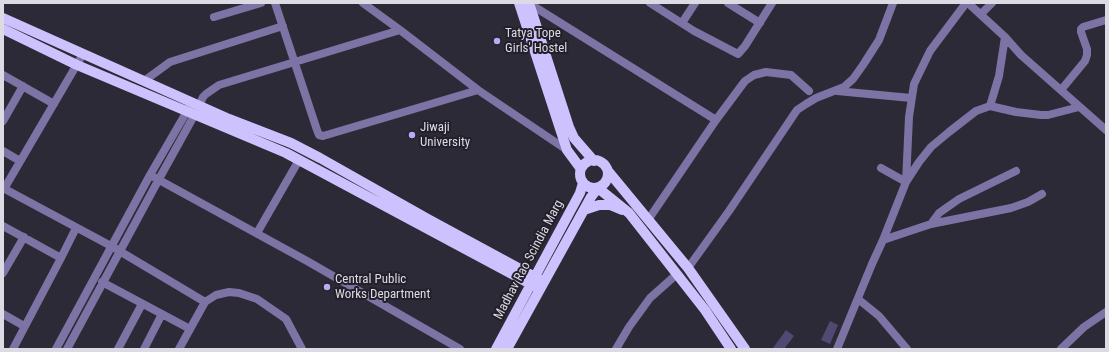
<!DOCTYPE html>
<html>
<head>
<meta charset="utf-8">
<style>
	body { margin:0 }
	#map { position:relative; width:1109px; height:352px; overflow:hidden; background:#2c2a36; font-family:"Roboto Condensed",sans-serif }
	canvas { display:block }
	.frame { position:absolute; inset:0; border:4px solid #dcdae3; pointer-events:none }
</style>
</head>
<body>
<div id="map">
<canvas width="1109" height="352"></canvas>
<div class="frame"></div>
</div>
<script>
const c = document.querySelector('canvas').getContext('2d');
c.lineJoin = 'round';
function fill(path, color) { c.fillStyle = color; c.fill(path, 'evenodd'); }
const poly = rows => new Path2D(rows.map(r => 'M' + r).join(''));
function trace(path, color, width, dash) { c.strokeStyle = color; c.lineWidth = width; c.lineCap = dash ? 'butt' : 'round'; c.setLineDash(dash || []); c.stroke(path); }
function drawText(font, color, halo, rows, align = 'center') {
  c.font = font + ' "Roboto Condensed",sans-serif'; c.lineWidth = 4; c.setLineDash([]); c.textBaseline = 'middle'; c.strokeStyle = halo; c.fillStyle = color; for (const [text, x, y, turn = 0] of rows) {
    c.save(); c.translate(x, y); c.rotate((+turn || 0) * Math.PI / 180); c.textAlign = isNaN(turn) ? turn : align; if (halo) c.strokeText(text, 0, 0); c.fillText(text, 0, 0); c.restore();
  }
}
const green = poly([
	[830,321,838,325,830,344,821,340],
	[786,330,794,336,784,349,774,349,773,348]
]);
const minor = poly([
	[275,3,317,130,319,135,323,136,478,90],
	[363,3,400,30,478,90,567,150],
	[650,3,694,31,738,54,745,46,772,3],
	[728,3,760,23],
	[968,3,1005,37,1021,55,1106,130],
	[530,4,716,120],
	[981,14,992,3],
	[214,17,261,3],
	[682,23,695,3],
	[1005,37,999,76,990,106,1016,112,1041,115,1048,115,1079,107],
	[3,75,54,104],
	[144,81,170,62,283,26],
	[1061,90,1085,61,1087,55,1087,49,1081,32,1081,29,1083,27,1106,20],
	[837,91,911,98],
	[3,121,23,86],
	[3,151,20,161],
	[881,168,906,182,909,117,914,84,930,51,966,3],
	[150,175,307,261,460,349],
	[3,188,111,246,205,302],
	[4,189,83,54],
	[648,220,716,120,745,81,754,75,766,72,791,75,809,91],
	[931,224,939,213,959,199,1016,171],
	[3,226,61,258],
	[257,233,299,160],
	[883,240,931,224,1011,208,1028,202,1042,194],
	[688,268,729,211,797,110,806,104,816,98,844,87,853,79,863,65,879,40,893,3],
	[3,273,24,237],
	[102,282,190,329],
	[858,299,879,316,907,349],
	[3,314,24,326],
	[13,349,61,258,76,228],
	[56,349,150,175,190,106],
	[67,349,159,179,195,114,203,97,206,94,219,85,400,30],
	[118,349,142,304],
	[144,349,162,314],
	[179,349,205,302,216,295,229,292,239,293,257,299,286,319,302,349],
	[616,349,629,327,650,298,677,274],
	[837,349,872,264,883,240,906,182,919,162,931,147,949,132,976,111,990,106],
	[1061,349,1084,327,1106,312]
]);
const major = poly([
	[519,3,567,150,581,169],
	[529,3,569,127,574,138,594,161],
	[3,18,229,119,291,143,320,158,428,219,544,282],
	[3,29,77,65,286,153,540,289],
	'580 174a14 14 0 1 1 28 0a14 14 0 1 1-28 0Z',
	[608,171,688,268,745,349],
	[584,210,599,205,610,205,622,210],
	[496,349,580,193,583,183],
	[507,349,591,197,598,188,629,213,705,310,731,349]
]);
const markers = [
	[497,41,4,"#baaaf6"],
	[412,135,4,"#baaaf6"],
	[327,287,4,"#baaaf6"]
];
const poiNames = [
	["Tatya Tope",505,34],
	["Girls' Hostel",505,49],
	["Jiwaji",420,128],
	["University",420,143],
	["Central Public",335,280],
	["Works Department",335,295]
];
const streetNames = [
	["Madhav Rao Scindia Marg",529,260,-62]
];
fill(green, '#524972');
trace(minor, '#7d73a4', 8);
trace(major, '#cec2fe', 10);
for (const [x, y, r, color] of markers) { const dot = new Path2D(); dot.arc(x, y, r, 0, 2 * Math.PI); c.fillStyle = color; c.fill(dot); trace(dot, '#23202c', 1.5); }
drawText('13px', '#dcdae3', '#23202c', poiNames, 'left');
drawText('13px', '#dcdae3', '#23202c', streetNames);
</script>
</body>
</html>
